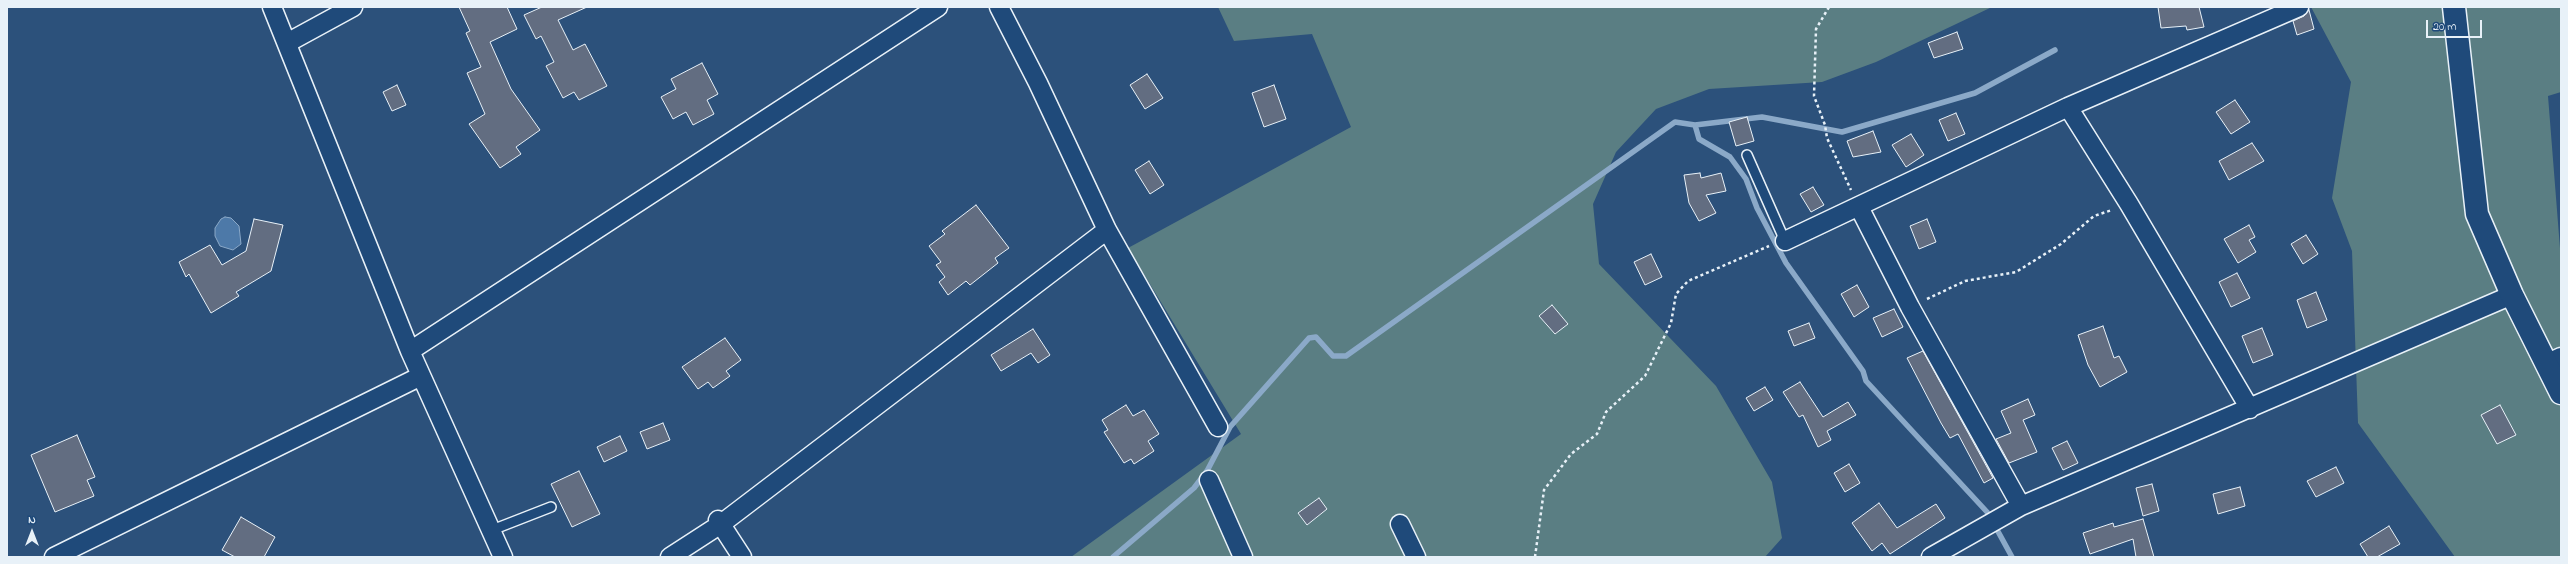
<!DOCTYPE html>
<html>
<head>
<meta charset="utf-8">
<style>
	body { margin:0 }
	#map { position:relative; width:2568px; height:564px; overflow:hidden; background:#2c517b; font-family:"Indie Flower",sans-serif }
	canvas { display:block }
	.frame { position:absolute; inset:0; border:8px solid #e8f1f8; pointer-events:none }
	.north { position:absolute; left:12px; top:512px; width:40px; height:40px; -webkit-text-stroke:3px #1f4a7a; paint-order:stroke; rotate:0deg; font-size:11px; font-weight:700; line-height:16px; text-align:center; color:#e8f1f8 }
	.north::after { content:''; display:block; margin:auto; width:14px; height:18px; background:#e8f1f8; clip-path:polygon(50% 0,100% 100%,50% 72%,0 100%) }
	.scale { position:absolute; left:2426px; top:20px; width:56px; height:18px; box-sizing:border-box; border:2px solid #e8f1f8; border-top:0; padding-left:5px; font-size:12px; line-height:14px; white-space:nowrap; color:#e8f1f8; -webkit-text-stroke:3px #1f4a7a; paint-order:stroke }
</style>
</head>
<body>
<div id="map">
<canvas width="2568" height="564"></canvas>
<div class="frame"></div>
<div class="north">N</div>
<div class="scale">20 m</div>
</div>
<script>
const c = document.querySelector('canvas').getContext('2d');
c.lineJoin = 'round';
function fill(path, color) { c.fillStyle = color; c.fill(path, 'evenodd'); }
const poly = rows => new Path2D(rows.map(r => 'M' + r).join(''));
function trace(path, color, width, dash) { c.strokeStyle = color; c.lineWidth = width; c.lineCap = dash ? 'butt' : 'round'; c.setLineDash(dash || []); c.stroke(path); }
const green = poly([
	[1218,7,1992,7,1876,62,1822,82,1709,89,1656,109,1616,152,1593,204,1599,264,1716,386,1772,482,1782,538,1765,557,1071,557,1241,434,1128,248,1351,127,1312,34,1234,41],
	[2311,7,2561,7,2561,92,2548,96,2561,261,2561,557,2455,557,2358,423,2352,251,2332,198,2351,82]
]);
const water = poly([
	[225,217,231,218,239,226,241,244,233,250,220,246,215,236,215,228,221,219,225,217]
]);
const stream = poly([
	[1695,125,1762,117,1842,132,1975,93,2055,50],
	[1995,526,2012,557],
	[1113,557,1194,488,1207,471,1230,427,1309,338,1316,337,1333,356,1346,356,1675,122,1695,125,1699,139,1730,157,1746,179,1757,208,1786,263,1863,371,1866,381,1987,512]
]);
const building = poly([
	[459,7,507,7,517,29,490,42,511,89,540,130,516,147,521,154,500,168,469,124,485,114,467,73,481,67,466,33,470,31,459,7],
	[542,7,587,7,558,20,573,50,585,44,607,86,579,100,574,92,563,98,546,66,554,62,541,36,536,39,524,15,542,7],
	[2158,7,2199,7,2204,27,2187,30,2186,26,2161,28,2158,7],
	[2309,10,2314,29,2297,35,2293,21,2304,16,2309,10],
	[1957,32,1963,49,1934,58,1928,43,1957,32],
	[702,63,718,94,707,100,714,114,693,125,686,112,673,119,661,97,676,89,671,79,702,63],
	[1147,74,1163,98,1145,109,1130,85,1147,74],
	[397,85,406,105,392,111,383,92,397,85],
	[1274,85,1286,119,1264,127,1252,93,1274,85],
	[2235,100,2250,122,2231,134,2216,112,2235,100],
	[1956,113,1965,134,1948,141,1939,120,1956,113],
	[1747,117,1754,141,1736,146,1729,122,1747,117],
	[1873,131,1881,152,1853,157,1847,141,1873,131],
	[1911,134,1924,155,1906,167,1892,145,1911,134],
	[2252,143,2264,161,2229,180,2219,161,2252,143],
	[1149,161,1164,185,1150,194,1135,170,1149,161],
	[1700,173,1701,178,1721,173,1726,191,1706,195,1716,213,1699,221,1689,203,1684,175,1700,173],
	[1813,187,1824,205,1811,212,1800,194,1813,187],
	[976,205,1009,248,995,258,998,263,970,285,966,281,948,295,939,282,945,277,936,265,941,262,929,246,945,234,942,231,976,205],
	[254,219,283,225,271,271,236,292,239,296,211,313,189,274,186,277,179,262,210,245,222,265,246,251,254,219],
	[1927,219,1936,242,1919,249,1910,226,1927,219],
	[2249,225,2255,237,2249,240,2256,252,2238,263,2224,239,2249,225],
	[2306,235,2318,254,2303,264,2291,244,2306,235],
	[1651,254,1662,277,1645,285,1634,262,1651,254],
	[2237,273,2250,298,2231,307,2219,282,2237,273],
	[1857,285,1869,307,1854,317,1841,294,1857,285],
	[2316,292,2327,320,2307,328,2297,300,2316,292],
	[1552,305,1568,324,1555,334,1539,316,1552,305],
	[1894,309,1903,327,1882,337,1873,318,1894,309],
	[1809,323,1815,338,1794,346,1788,331,1809,323],
	[2103,326,2114,358,2119,356,2127,372,2100,387,2088,365,2078,335,2103,326],
	[2262,328,2273,355,2253,363,2242,336,2262,328],
	[1033,329,1050,355,1038,363,1031,353,1001,371,991,355,1033,329],
	[725,338,741,360,726,371,730,376,713,388,708,382,698,389,682,367,725,338],
	[1923,351,1993,478,1984,483,1958,434,1950,438,1941,423,1907,358,1923,351],
	[1800,382,1823,417,1848,402,1856,415,1827,431,1831,440,1818,447,1803,415,1799,417,1783,392,1800,382],
	[1765,387,1773,400,1754,411,1746,398,1765,387],
	[2028,399,2035,415,2023,420,2037,452,2009,463,1996,439,2011,433,2001,411,2028,399],
	[1126,405,1133,416,1144,410,1159,434,1148,441,1154,451,1134,464,1131,459,1124,463,1104,432,1108,430,1102,420,1126,405],
	[2500,405,2516,435,2497,444,2481,415,2500,405],
	[663,423,670,440,647,449,640,432,663,423],
	[77,435,95,477,87,480,94,496,55,512,31,455,77,435],
	[620,436,627,451,604,462,597,447,620,436],
	[2067,441,2078,463,2063,470,2052,448,2067,441],
	[1849,464,1860,483,1845,492,1834,473,1849,464],
	[2336,467,2344,483,2316,497,2307,481,2336,467],
	[579,471,600,514,572,527,551,484,579,471],
	[2152,484,2159,511,2143,516,2136,488,2152,484],
	[2240,487,2245,506,2218,514,2213,494,2240,487],
	[1319,498,1327,509,1307,525,1298,513,1319,498],
	[1879,503,1897,528,1936,504,1945,518,1890,554,1882,543,1872,551,1852,523,1879,503],
	[241,517,275,537,264,557,235,557,222,550,241,517],
	[2143,519,2154,557,2136,557,2133,539,2090,554,2083,533,2113,523,2114,527,2143,519],
	[2389,526,2400,544,2377,557,2368,557,2360,544,2389,526]
]);
const path = poly([
	[1829,7,1816,29,1814,96,1825,125,1827,138,1851,190],
	[1927,299,1965,281,2016,272,2061,244,2094,216,2112,210],
	[1535,557,1544,490,1571,454,1597,434,1606,412,1645,376,1671,323,1676,294,1688,281,1769,246]
]);
const lane = poly([
	[1747,155,1785,241],
	[492,530,551,507]
]);
const street = poly([
	[272,7,410,351,503,557],
	[999,7,1038,83,1107,230,1218,427],
	[287,43,353,7],
	[2068,107,2129,204,2250,409],
	[1859,207,1910,307,2021,506],
	[1785,241,2068,107,2299,7],
	[410,351,938,7],
	[2546,364,2561,357],
	[1209,480,1243,557],
	[718,520,742,557],
	[1400,524,1416,557],
	[54,557,421,376],
	[670,557,721,524,1107,230],
	[1931,557,2021,506,2512,295]
]);
const secondary = poly([
	[2454,7,2477,214,2512,295,2561,393]
]);
fill(green, '#5a7e83');
fill(water, '#4d79a8');
trace(water, '#8ba9c8', 1);
trace(stream, '#8ba9c8', 5.5);
fill(building, '#626d81');
trace(building, '#e8f1f8', 1);
trace(lane, '#e8f1f8', 12);
trace(street, '#e8f1f8', 21);
trace(secondary, '#e8f1f8', 25);
trace(path, '#e8f1f8', 2.5, [3, 3]);
trace(lane, '#1f4a7a', 9);
trace(street, '#1f4a7a', 18);
trace(secondary, '#1f4a7a', 22);
</script>
</body>
</html>
